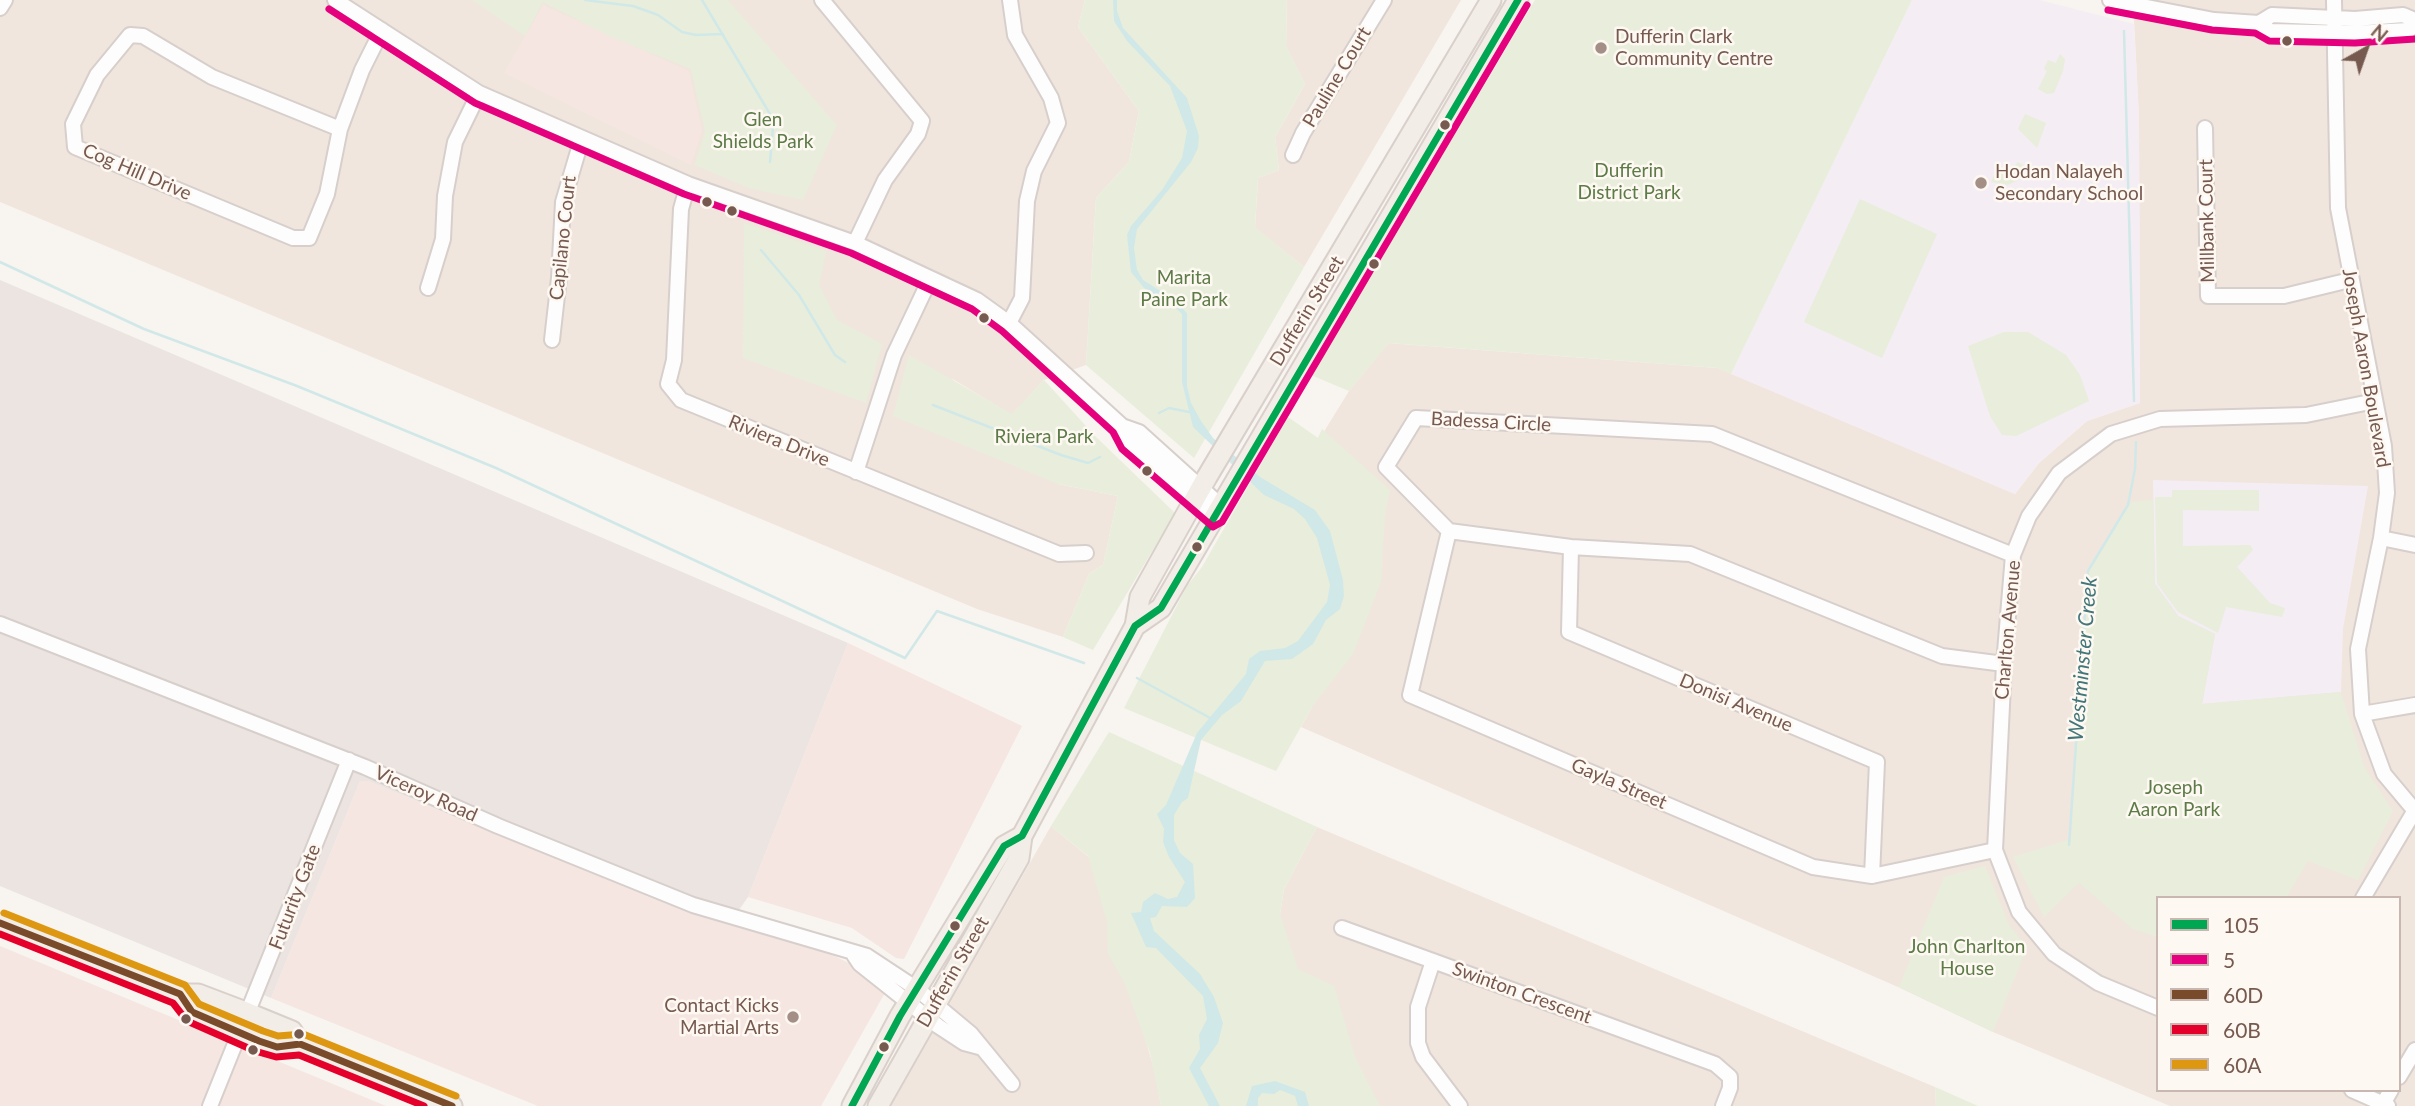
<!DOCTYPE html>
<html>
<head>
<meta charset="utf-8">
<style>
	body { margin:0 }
	#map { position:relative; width:2415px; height:1106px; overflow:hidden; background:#f8f4ef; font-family:Lato,sans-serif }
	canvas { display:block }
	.legend { position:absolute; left:2156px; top:896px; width:245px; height:196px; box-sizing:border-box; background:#fef8f2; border:2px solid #c8b8b1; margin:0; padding:9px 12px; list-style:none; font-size:21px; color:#76594f }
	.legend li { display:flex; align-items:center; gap:14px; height:35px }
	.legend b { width:35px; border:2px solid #c8b8b1 }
	.north { position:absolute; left:2331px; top:14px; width:70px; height:70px; -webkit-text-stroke:5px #fef8f2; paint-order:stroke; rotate:40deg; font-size:19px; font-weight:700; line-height:28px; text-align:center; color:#76594f }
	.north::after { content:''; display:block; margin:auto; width:24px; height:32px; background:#76594f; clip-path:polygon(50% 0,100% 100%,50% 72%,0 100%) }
</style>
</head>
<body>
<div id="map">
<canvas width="2415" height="1106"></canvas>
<ul class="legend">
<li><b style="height:9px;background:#00a651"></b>105</li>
<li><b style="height:9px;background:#e5007d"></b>5</li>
<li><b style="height:9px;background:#7a4b2a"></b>60D</li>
<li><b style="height:9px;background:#e4002b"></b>60B</li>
<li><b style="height:9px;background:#dd9710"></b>60A</li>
</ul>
<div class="north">N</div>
</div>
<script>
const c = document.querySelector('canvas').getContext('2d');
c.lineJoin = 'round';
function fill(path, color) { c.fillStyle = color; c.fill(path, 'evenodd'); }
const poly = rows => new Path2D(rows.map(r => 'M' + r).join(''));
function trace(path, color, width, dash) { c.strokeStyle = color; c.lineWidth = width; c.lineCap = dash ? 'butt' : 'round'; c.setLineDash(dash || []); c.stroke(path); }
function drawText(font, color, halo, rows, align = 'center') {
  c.font = font + ' Lato,sans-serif'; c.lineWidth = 5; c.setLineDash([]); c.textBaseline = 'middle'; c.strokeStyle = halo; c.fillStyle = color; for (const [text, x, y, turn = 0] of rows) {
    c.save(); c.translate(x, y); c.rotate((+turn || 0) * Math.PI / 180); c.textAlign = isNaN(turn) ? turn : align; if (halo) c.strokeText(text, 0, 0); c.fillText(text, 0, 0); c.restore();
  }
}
const residential = poly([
	[0,0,1085,0,1078,27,1139,111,1129,162,1096,198,1086,365,1044,380,1012,415,951,378,1058,484,1118,496,1103,565,1089,574,1063,637,977,609,0,202],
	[1287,0,1461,0,1304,267,1255,228,1258,178,1279,170,1275,137,1305,84,1286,46],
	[2133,0,2415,0,2415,1106,2170,1106,1993,1032,1898,987,1301,727,1312,707,1317,443,1349,391,1388,343,1718,368,2015,494,2039,463,2087,421,2140,403,2139,118],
	[2158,898,2399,898,2399,1090,2158,1090],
	[1051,826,1096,863,1155,1073,1161,1106,891,1106],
	[1317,827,1935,1087,1936,1106,1380,1106,1354,1071,1276,939,1284,889]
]);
const commercial = poly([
	[543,5,689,71,702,131,691,165,504,73],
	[848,643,1022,726,904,959,896,958,852,928,748,897],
	[360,781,368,781,676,908,822,950,861,969,886,991,821,1106,538,1106,271,998],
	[0,946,386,1106,0,1106]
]);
const industrial = poly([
	[0,280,848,643,748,897,729,924,676,908,368,781,360,781,271,998,0,886]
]);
const education = poly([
	[1912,0,2039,0,2134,24,2139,118,2140,403,2087,421,2039,463,2015,494,1731,374],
	[2153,480,2368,486,2343,629,2341,692,2202,704,2215,634,2178,616,2155,584]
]);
const green = poly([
	[472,0,728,0,837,125,803,200,749,188,695,165,705,131,691,69,609,36,543,2,525,36],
	[1085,0,1287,0,1286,46,1305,84,1275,137,1279,170,1258,178,1255,227,1304,267,1194,458,1086,365,1096,198,1129,162,1139,111,1078,27],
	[1535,0,1912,0,1731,374,1718,368,1389,343,1349,391,1311,375],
	[2060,54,2065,59,2063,71,2054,93,2047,94,2038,89,2047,71,2044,69,2048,60,2056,63],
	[2025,114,2046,123,2037,148,2018,129],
	[2018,162,2030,169,2023,178,2008,185,1991,182,1997,169,2011,169],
	[1860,199,1937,234,1882,358,1804,322],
	[744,223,826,251,819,285,837,320,882,344,866,403,743,358],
	[2004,332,2028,332,2066,355,2080,375,2089,401,2016,436,2002,435,1990,416,1968,346],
	[909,355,1012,414,1044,380,1096,437,1175,513,1093,650,1063,637,1089,574,1103,565,1118,496,1058,484,893,416],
	[1288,417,1318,438,1322,429,1390,490,1385,513,1381,582,1353,654,1312,707,1276,771,1124,708,1187,586,1202,567],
	[2172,490,2259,490,2259,511,2183,510,2183,546,2250,545,2253,550,2237,567,2270,603,2285,608,2282,617,2226,607,2218,633,2178,612,2157,583,2155,497,2172,497],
	[2153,500,2155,584,2178,616,2215,634,2202,704,2341,692,2364,767,2393,811,2358,880,2308,861,2286,898,2158,898,2158,937,2133,929,2079,883,2044,917,2013,857,2071,839,2088,568,2131,502],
	[1109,732,1317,827,1284,889,1280,914,1298,969,1334,986,1355,1057,1380,1106,1161,1106,1150,1053,1124,982,1108,954,1107,922,1088,856,1051,826],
	[1985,866,2009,925,2027,947,1993,1032,1899,987,1944,877],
	[1935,1087,1978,1106,1936,1106]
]);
const water = poly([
	[1113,0,1117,0,1117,11,1123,28,1187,98,1199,136,1198,148,1191,162,1137,229,1134,248,1137,270,1143,280,1173,299,1187,313,1187,386,1191,403,1201,421,1213,438,1260,477,1315,510,1330,531,1343,580,1344,596,1340,609,1326,620,1313,644,1292,659,1265,661,1241,701,1222,715,1201,740,1188,798,1182,802,1174,815,1174,840,1180,853,1193,864,1195,898,1187,907,1162,906,1156,917,1150,918,1154,931,1200,974,1214,997,1223,1023,1218,1043,1200,1068,1220,1106,1209,1106,1189,1068,1200,1049,1199,1035,1207,1019,1203,996,1156,948,1146,947,1131,913,1141,912,1143,902,1155,893,1168,899,1177,897,1185,882,1169,857,1163,842,1164,829,1157,814,1166,805,1197,733,1246,674,1249,659,1260,651,1285,648,1298,641,1327,602,1330,585,1317,538,1305,519,1294,509,1264,495,1193,427,1182,382,1182,314,1173,305,1145,289,1131,272,1127,235,1131,226,1162,190,1182,158,1187,131,1170,86,1127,41,1114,21],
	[1275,1081,1305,1092,1309,1106,1298,1106,1295,1096,1280,1090,1274,1094,1262,1093,1258,1098,1258,1106,1246,1106,1252,1086]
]);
const stream = poly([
	[585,0,633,6,658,15,682,32,696,35,723,34],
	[702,0,770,114,773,127,770,162],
	[2124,31,2134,401],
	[761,250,799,295,835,355,845,362],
	[0,262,144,329,297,386,496,468,905,658,937,611,1084,663],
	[933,405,1061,455,1088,463,1100,457],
	[1159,413,1169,408,1189,412],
	[1137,678,1212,719],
	[2069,845,2088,571,2128,505,2135,469,2136,442]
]);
const minor = poly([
	[335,0,479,93,688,184,855,243,977,300,1009,323,1122,426,1139,432,1220,505],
	[822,0,922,121,918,134,885,180,855,243],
	[2110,0,2214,20,2259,23,2270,31,2354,33,2409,30,2415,21],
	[2334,0,2338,208,2384,446,2387,493,2381,538,2358,649,2362,714,2384,774,2415,811],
	[0,8,5,0],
	[2259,23,2272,15,2355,19,2403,15,2415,20],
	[2205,128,2208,296,2284,296,2350,280],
	[340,129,212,77,143,36,130,35,97,75,73,124,75,147,293,238,309,238,327,194,340,129,362,70,382,30],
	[1293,155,1303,133,1384,0],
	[688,184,681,209,674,360,668,384,681,400,1059,554,1086,553],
	[428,288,443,239,445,196,455,142,479,93],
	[1009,323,1022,298,1027,201,1034,171,1058,123,1051,98,1015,35,1010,0],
	[552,340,559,278,563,202,582,138],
	[1122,426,1129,441,1213,517],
	[856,472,894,355,930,279],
	[1449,531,1410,695,1813,867,1872,876,1995,850],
	[2381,538,2415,545],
	[1571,547,1569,632,1877,762,1872,876],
	[0,624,365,767,498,826,693,905,867,956,917,989,971,1034,1012,1084],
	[2004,664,1942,656,1690,554,1571,547,1449,531,1386,467,1416,418,1712,434,2013,555],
	[2362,714,2415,705],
	[2363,898,2415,810],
	[1342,928,1433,961],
	[854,955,860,964,938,1026,964,1043,979,1047],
	[2158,1008,2098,983,2054,954,2019,912,1995,850,2004,664,2013,555,2029,516,2059,473,2111,434,2160,419,2306,415,2375,401],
	[2399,1077,2415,1050],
	[2352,1090,2388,1106],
	[2383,1104,2391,1090],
	[210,1106,349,760],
	[1460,1106,1423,1057,1418,1043,1418,1007,1433,961,1715,1064,1730,1077,1730,1088,1723,1106]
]);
const major = poly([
	[1135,626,1161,608,1518,0],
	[0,923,180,994,198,994,248,1013,292,1031,300,1044,452,1106],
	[180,994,192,1012,259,1041,277,1047,300,1044],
	[852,1106,900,1016,1004,846,1022,836],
	[878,1106,1019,858,1022,836,1135,626,1140,597,1207,477,1491,0]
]);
const bus1 = poly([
	[852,1106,900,1016,1004,846,1022,836,1135,626,1161,608,1518,0]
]);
const bus2 = poly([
	[329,9,475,103,684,194,851,253,972,309,1002,331,1113,432,1122,449,1213,527,1222,522,1527,5],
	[2108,10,2212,30,2255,33,2269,41,2355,43,2415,39]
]);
const bus3 = poly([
	[0,923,180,994,192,1012,259,1041,277,1047,300,1044,452,1106]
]);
const bus4 = poly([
	[0,934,173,1003,187,1021,255,1051,276,1057,299,1055,424,1106]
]);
const bus5 = poly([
	[4,913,185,985,199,1004,263,1031,278,1036,303,1034,456,1096]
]);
const markers = [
	[2287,41,6,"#76594f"],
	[1601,48,7,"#a48f87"],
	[1445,125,6,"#76594f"],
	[1981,183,7,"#a48f87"],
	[707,202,6,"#76594f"],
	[732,211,6,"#76594f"],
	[1374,264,6,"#76594f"],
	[984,318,6,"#76594f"],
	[1147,471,6,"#76594f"],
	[1197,547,6,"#76594f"],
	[955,926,6,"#76594f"],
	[793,1017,7,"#a48f87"],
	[186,1019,6,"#76594f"],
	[299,1034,6,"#76594f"],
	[884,1047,6,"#76594f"],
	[253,1050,6,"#76594f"]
];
const poiNames = [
	["Dufferin Clark",1615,37],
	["Community Centre",1615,59],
	["Hodan Nalayeh",1995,172],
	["Secondary School",1995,194],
	["Contact Kicks",779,1006,"right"],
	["Martial Arts",779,1028,"right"]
];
const streetNames = [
	["Pauline Court",1337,77,-59],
	["Cog Hill Drive",137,172,23],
	["Millbank Court",2207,221,-91],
	["Capilano Court",563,238,-84],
	["Dufferin Street",1307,311,-59],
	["Joseph Aaron Boulevard",2366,368,80],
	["Badessa Circle",1491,422,3],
	["Riviera Drive",779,441,22],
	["Charlton Avenue",2008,630,-85],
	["Donisi Avenue",1736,703,23],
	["Gayla Street",1619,784,23],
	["Viceroy Road",426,794,24],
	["Futurity Gate",295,897,-69],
	["Dufferin Street",953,972,-60],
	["Swinton Crescent",1522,993,20]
];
const parkNames = [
	["Glen",763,120],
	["Shields Park",763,142],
	["Dufferin",1629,171],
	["District Park",1629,193],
	["Marita",1184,278],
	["Paine Park",1184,300],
	["Riviera Park",1044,437],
	["Joseph",2174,788],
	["Aaron Park",2174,810],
	["John Charlton",1967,947],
	["House",1967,969]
];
const waterNames = [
	["Westminster Creek",2083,659,-85]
];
fill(residential, '#f0e6dd');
fill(commercial, '#f5e6e1');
fill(industrial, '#ebe4e0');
fill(education, '#f4edf4');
fill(green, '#e8eedb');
fill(water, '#d1e8e8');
trace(stream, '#d1e8e8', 2.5);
trace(minor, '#d7cfcb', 18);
trace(major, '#d9d0cc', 23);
trace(minor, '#fefdfd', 14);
trace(major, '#f2ede7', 19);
trace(bus1, '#00a651', 7);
trace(bus2, '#e5007d', 7);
trace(bus3, '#7a4b2a', 7);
trace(bus4, '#e4002b', 7);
trace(bus5, '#dd9710', 7);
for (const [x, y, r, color] of markers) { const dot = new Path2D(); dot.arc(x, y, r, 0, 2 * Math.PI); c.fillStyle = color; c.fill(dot); trace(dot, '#fef8f2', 2.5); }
drawText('19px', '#76594f', '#fef8f2', poiNames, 'left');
drawText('19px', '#76594f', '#fef8f2', streetNames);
drawText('19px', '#5c7b47', '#fef8f2', parkNames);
drawText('italic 21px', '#42767a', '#fef8f2', waterNames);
</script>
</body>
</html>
